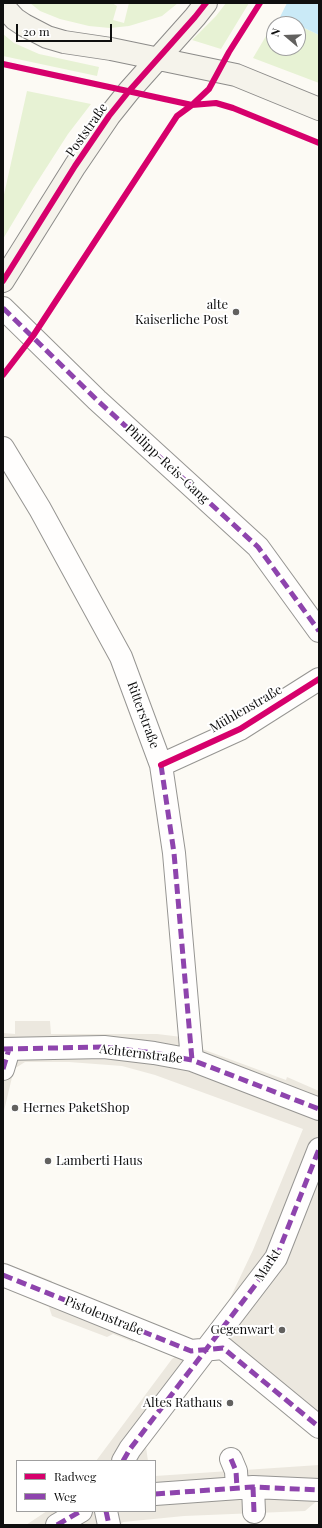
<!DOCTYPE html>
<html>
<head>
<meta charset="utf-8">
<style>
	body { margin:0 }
	#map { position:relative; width:322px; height:1528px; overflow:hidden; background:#fcfaf4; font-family:"Playfair Display",serif }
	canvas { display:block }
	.frame { position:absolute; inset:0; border:4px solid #0f0f0f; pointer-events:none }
	.legend { position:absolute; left:16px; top:1460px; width:140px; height:52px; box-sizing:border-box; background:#fff; border:1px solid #9f9f9f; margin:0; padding:5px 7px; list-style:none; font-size:12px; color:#0f0f0f }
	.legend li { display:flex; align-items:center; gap:8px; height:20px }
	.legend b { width:20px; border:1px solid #9f9f9f }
	.north { position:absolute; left:266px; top:16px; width:40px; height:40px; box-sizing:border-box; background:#fff; border:1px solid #9f9f9f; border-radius:50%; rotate:289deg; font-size:11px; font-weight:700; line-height:16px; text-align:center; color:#0f0f0f }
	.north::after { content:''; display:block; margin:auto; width:14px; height:18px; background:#62615f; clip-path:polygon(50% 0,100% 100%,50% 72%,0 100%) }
	.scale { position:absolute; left:16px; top:24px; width:96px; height:18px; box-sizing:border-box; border:2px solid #0f0f0f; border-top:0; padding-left:5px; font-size:12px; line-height:14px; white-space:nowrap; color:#0f0f0f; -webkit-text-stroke:3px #fff; paint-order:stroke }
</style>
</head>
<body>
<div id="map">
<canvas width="322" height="1528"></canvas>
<div class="frame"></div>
<ul class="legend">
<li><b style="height:5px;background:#d6006c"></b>Radweg</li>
<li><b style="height:5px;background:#8e44ad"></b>Weg</li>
</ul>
<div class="north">N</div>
<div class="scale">20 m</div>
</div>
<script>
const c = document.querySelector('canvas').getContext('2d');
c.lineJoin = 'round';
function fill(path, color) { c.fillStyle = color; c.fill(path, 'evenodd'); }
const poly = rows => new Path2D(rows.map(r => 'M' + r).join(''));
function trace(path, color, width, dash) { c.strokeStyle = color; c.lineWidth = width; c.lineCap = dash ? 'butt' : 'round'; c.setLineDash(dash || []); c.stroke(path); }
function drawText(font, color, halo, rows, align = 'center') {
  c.font = font + ' "Playfair Display",serif'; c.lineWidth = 4; c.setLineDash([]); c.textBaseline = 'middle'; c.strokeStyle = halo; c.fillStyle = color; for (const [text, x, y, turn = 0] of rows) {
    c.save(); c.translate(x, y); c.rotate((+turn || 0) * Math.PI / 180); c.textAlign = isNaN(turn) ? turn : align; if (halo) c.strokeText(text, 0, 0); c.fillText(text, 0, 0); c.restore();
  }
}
const green = poly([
	[30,3,112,3,117,6,113,20,124,23,129,3,178,3,162,16,129,26,110,28,89,26,60,19,40,11],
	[226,3,249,3,221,49,192,40,216,16],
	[280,17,295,24,277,24],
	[298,25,319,35,319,83,253,58,269,31,273,32,274,31,274,48,298,48],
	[3,34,14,43,39,54,99,67,97,76,3,56],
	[27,91,91,104,68,134,34,187,3,239,3,199]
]);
const plaza = poly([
	[15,1021,50,1021,51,1034,157,1034,190,1038,194,1046,286,1080,287,1077,319,1091,319,1427,223,1348,145,1440,148,1461,96,1461,172,1359,175,1357,170,1347,137,1334,133,1342,113,1334,107,1337,52,1316,49,1307,3,1288,3,1262,52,1281,50,1287,206,1349,253,1250,303,1129,155,1075,122,1066,69,1062,25,1062,14,1069,3,1115,3,1033,15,1034],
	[319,1465,319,1499,305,1511,184,1516,123,1522,120,1525,26,1525,47,1511,155,1511,155,1476]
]);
const water = poly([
	[287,3,319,3,319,35,298,25,298,24,280,17]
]);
const street = poly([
	[3,308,97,400,258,547,319,631],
	[3,448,40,509,121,657,161,765,174,853,192,1060],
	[161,765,240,729,319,679],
	[3,1049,104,1047,154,1053,192,1060,319,1109],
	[3,1069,9,1049],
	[3,1275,191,1351,223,1348,319,1427],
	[231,1459,236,1471,237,1488],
	[123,1461,130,1449,276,1258,319,1149],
	[253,1487,254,1512],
	[155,1494,253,1487,319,1490],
	[106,1511,109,1525],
	[57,1525,81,1511]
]);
const secondary = poly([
	[3,6,15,19,24,25,47,37,64,42,111,49,236,75,319,109],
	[3,281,75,166,109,116,129,91,195,17,206,3]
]);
const quiet = poly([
	[3,308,97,400,258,547,319,631],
	[161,765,174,853,192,1060],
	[3,1049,104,1047,154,1053,192,1060,319,1109],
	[3,1069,9,1049],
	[3,1275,191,1351,223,1348,319,1427],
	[231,1459,236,1471,237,1488],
	[123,1461,130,1449,276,1258,319,1149],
	[253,1487,254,1512],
	[155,1494,253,1487,319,1490],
	[106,1511,109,1525],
	[57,1525,81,1511]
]);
const cycleway = poly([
	[3,64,192,105,216,103,233,108,319,143],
	[3,281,75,166,109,116,129,91,195,17,206,3],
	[3,375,33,336,177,116,192,105,209,89,229,52,260,3],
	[161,765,240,729,319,679]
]);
const markers = [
	[236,312,4,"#62615f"],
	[15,1108,4,"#62615f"],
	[48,1161,4,"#62615f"],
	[282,1330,4,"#62615f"],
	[230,1403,4,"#62615f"]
];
const streetNames = [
	["Poststraße",87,130,-55],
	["Philipp-Reis-Gang",167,464,43],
	["Mühlenstraße",246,709,-30],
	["Ritterstraße",143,715,70],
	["Achternstraße",141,1054,7],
	["Markt",268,1265,-57],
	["Pistolenstraße",104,1316,22]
];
const poiNames = [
	["alte",228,305],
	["Kaiserliche Post",228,320],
	["Hernes PaketShop",23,1108,"left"],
	["Lamberti Haus",56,1161,"left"],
	["Gegenwart",274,1330],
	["Altes Rathaus",222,1403]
];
fill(green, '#e7f2d4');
fill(plaza, '#ece8df');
fill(water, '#caeaf7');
trace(street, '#969592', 24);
trace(secondary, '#8c8b89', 24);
trace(street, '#fffefd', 22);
trace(secondary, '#f5f3eb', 22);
trace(quiet, '#8e44ad', 5, [10, 5]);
trace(cycleway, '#d6006c', 6);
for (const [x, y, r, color] of markers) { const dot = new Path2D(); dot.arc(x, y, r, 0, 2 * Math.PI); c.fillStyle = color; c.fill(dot); trace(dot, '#fff', 1.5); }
drawText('13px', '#0f0f0f', '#fff', streetNames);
drawText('13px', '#0f0f0f', '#fff', poiNames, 'right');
</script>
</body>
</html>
